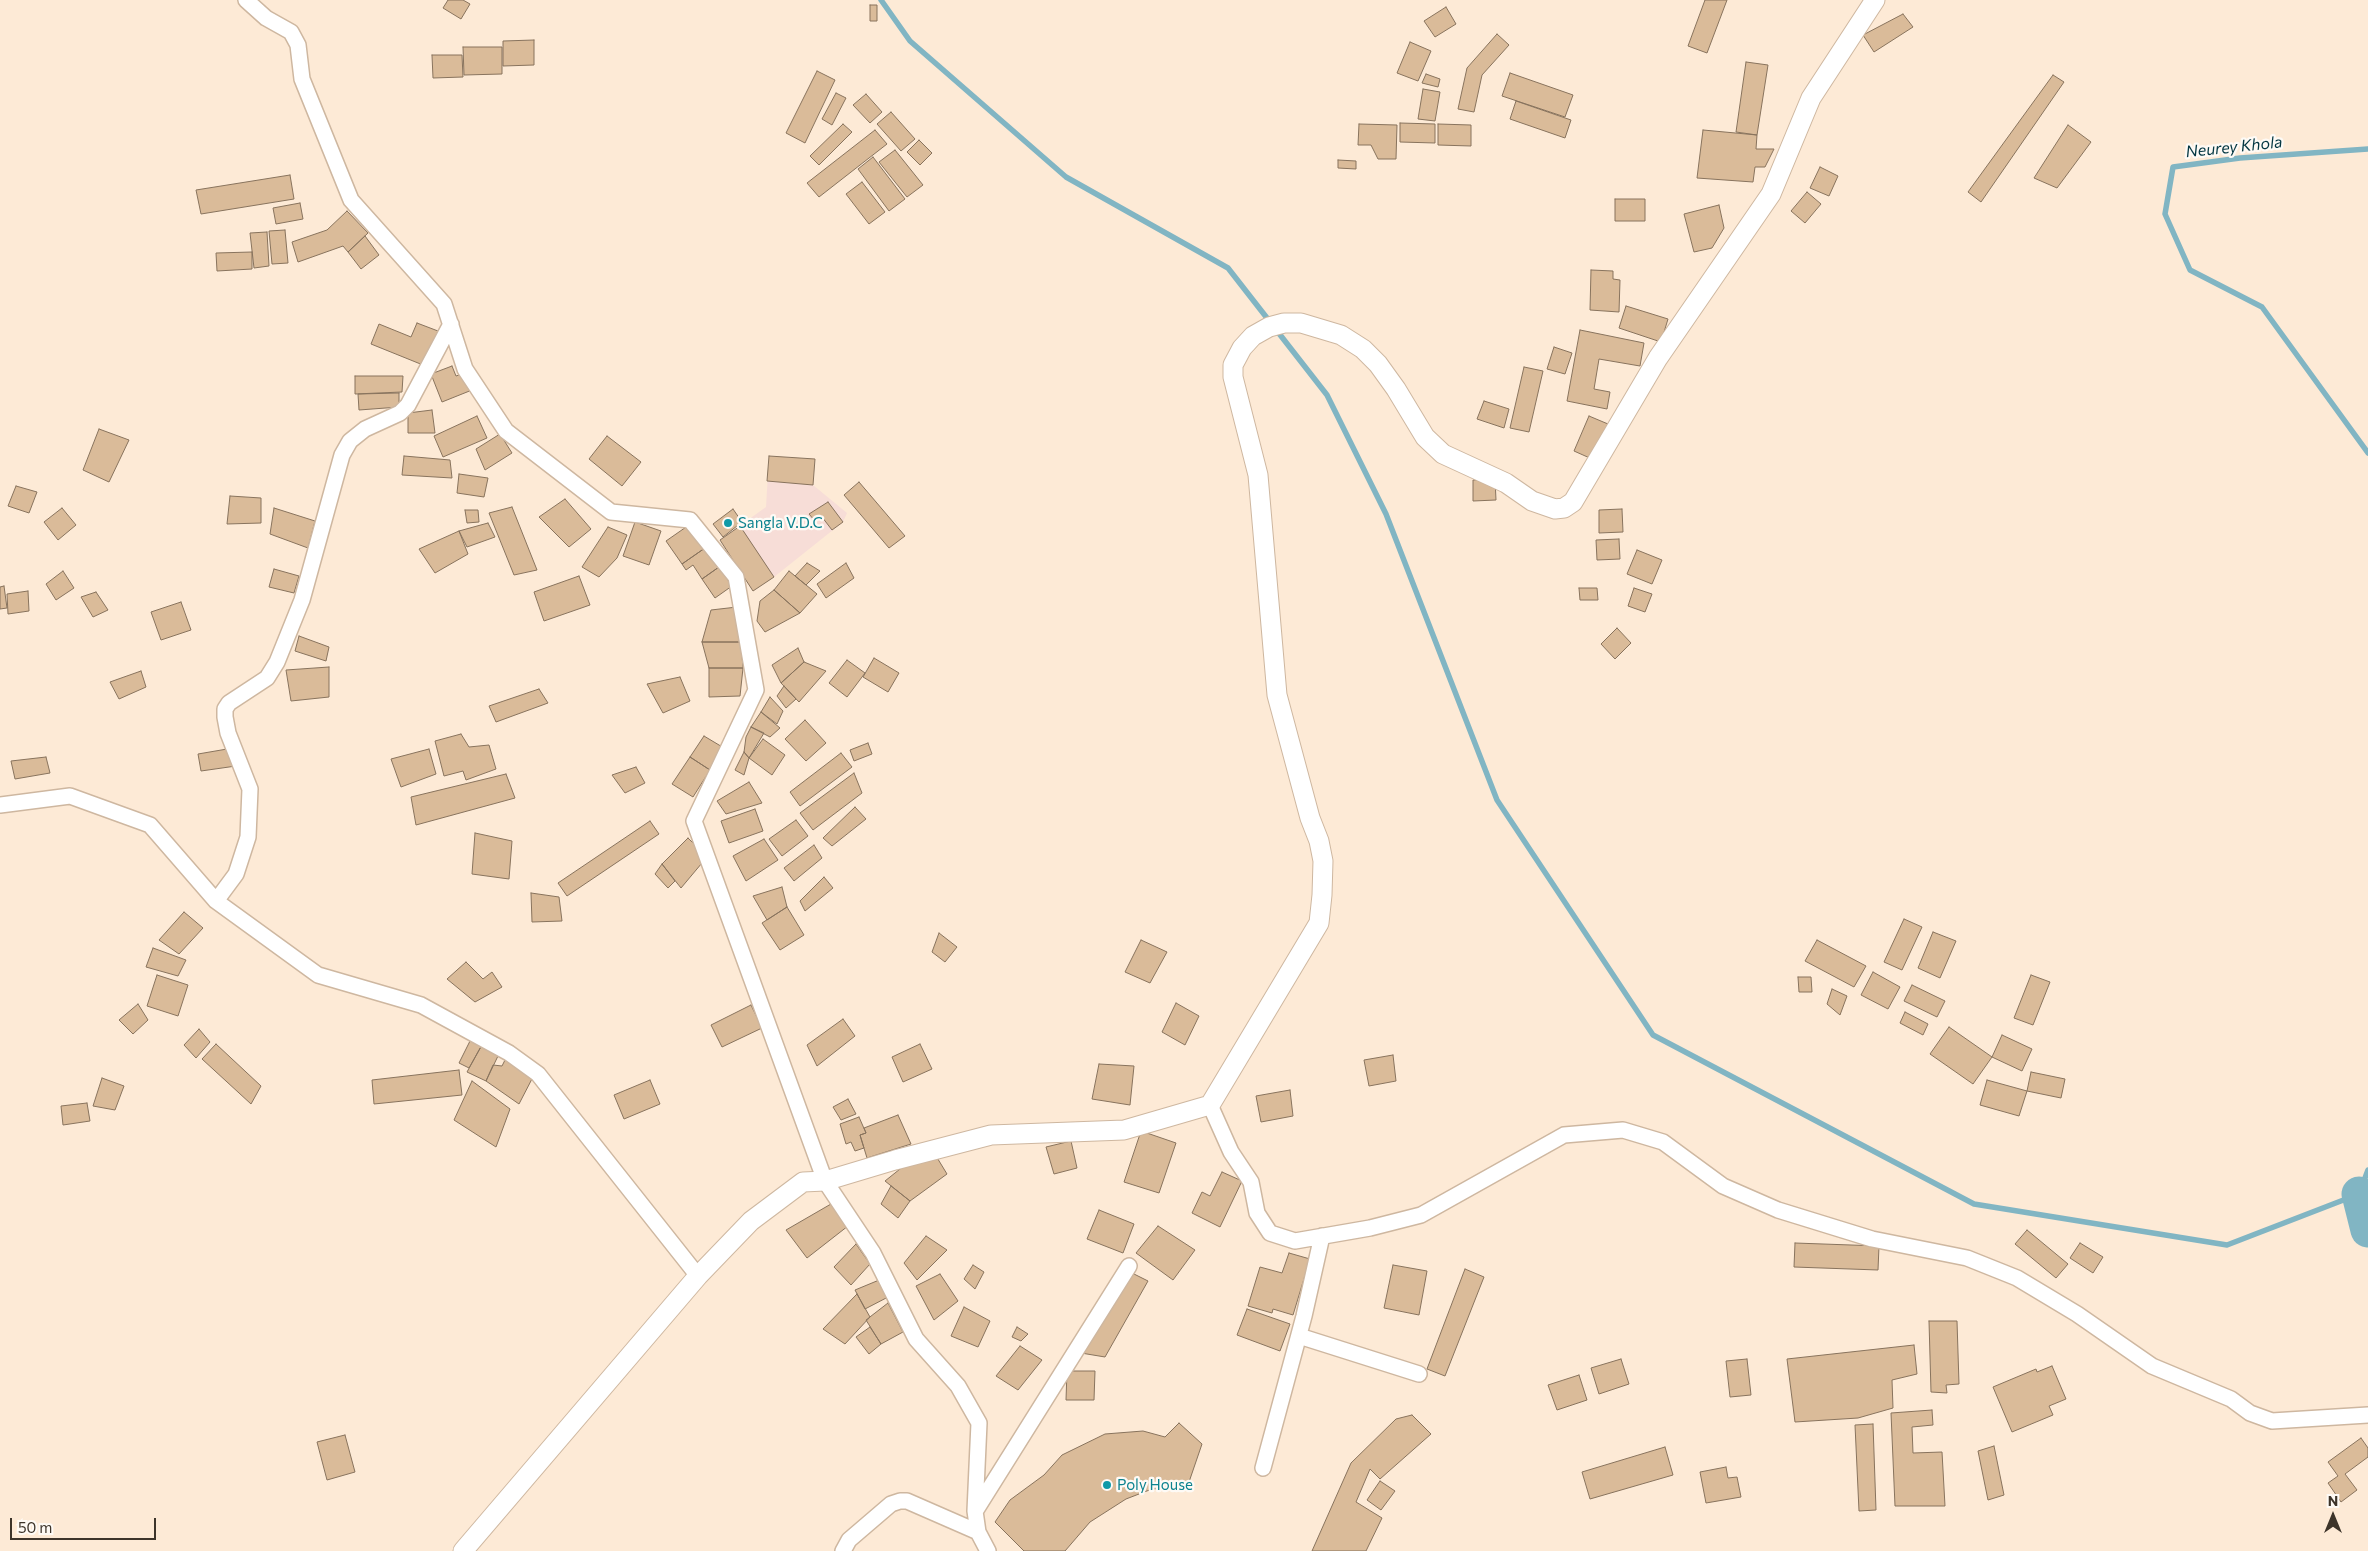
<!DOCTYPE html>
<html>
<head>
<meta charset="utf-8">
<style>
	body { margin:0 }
	#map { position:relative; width:2368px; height:1551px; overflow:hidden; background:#fdead6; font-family:Commissioner,sans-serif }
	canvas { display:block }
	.north { position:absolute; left:2308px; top:1491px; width:50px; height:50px; -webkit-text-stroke:4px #fefaf5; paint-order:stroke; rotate:0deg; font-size:14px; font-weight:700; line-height:20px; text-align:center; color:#3d342a }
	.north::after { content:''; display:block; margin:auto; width:18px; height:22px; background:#3d342a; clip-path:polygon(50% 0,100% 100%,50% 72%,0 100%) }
	.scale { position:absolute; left:10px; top:1518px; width:146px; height:22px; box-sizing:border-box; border:2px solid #3d342a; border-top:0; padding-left:6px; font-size:15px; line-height:18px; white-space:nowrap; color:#3d342a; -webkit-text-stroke:4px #fefaf5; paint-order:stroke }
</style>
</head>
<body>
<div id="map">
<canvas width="2368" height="1551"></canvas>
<div class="north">N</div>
<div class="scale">50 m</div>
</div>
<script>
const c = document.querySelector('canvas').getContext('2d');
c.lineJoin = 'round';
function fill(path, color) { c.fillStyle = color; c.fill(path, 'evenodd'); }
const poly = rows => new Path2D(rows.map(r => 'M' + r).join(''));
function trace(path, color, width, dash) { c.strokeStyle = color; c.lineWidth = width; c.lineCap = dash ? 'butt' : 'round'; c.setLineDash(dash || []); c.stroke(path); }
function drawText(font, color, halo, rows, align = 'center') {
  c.font = font + ' Commissioner,sans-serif'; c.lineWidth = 4.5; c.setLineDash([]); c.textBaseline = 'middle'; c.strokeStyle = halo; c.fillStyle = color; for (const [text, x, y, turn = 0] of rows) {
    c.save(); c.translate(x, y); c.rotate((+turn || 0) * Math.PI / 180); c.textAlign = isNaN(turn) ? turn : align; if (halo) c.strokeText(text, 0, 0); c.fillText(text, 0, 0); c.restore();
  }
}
const education = poly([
	[769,456,815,459,813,485,847,513,843,522,774,577,753,591,720,540,766,507]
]);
const stream = poly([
	[881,0,910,41,1066,177,1228,268,1327,395,1386,514,1497,800,1653,1035,1974,1204,2227,1245,2359,1194,2368,1170],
	[2368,149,2240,158,2173,167,2165,214,2190,270,2262,307,2368,453]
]);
const river = poly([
	[2359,1194,2368,1230]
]);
const building = poly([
	[448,0,463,0,470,4,461,19,443,8,448,0],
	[1705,0,1727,0,1707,53,1688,46,1705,0],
	[870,5,877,5,877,21,870,21,870,5],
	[1446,7,1456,24,1435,37,1424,21,1446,7],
	[1903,14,1913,27,1874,52,1863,35,1903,14],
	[1497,34,1509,45,1482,75,1474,112,1458,109,1467,68,1497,34],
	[534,40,534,65,503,66,503,41,534,40],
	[1410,42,1431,51,1418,81,1397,73,1410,42],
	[463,47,502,47,502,74,464,75,463,47],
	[432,55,462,55,463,77,433,78,432,55],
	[1746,62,1768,65,1757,135,1736,132,1746,62],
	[817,71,835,80,805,143,786,133,817,71],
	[1510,73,1573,95,1565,117,1502,96,1510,73],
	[1426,74,1440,79,1438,87,1422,83,1426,74],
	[2053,75,2064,82,1981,202,1968,192,2053,75],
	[1423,89,1440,92,1435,121,1418,119,1423,89],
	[836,93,846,98,832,125,822,119,836,93],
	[866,94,882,112,870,123,853,105,866,94],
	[1516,101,1571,120,1565,138,1510,119,1516,101],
	[891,112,915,139,901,151,877,124,891,112],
	[1400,123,1435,124,1435,143,1400,142,1400,123],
	[843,124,852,132,819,165,810,156,843,124],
	[1359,124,1397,125,1396,159,1378,159,1371,145,1358,145,1359,124],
	[1438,124,1471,125,1471,146,1438,145,1438,124],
	[2068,125,2091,142,2057,188,2034,178,2068,125],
	[875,130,887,144,819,197,807,183,875,130],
	[1703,130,1757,135,1756,149,1774,149,1765,167,1755,167,1753,182,1697,178,1703,130],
	[919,140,932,153,920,165,907,152,919,140],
	[895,150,923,185,907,197,879,162,895,150],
	[873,157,905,199,889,211,858,169,873,157],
	[1338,160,1356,161,1356,169,1338,168,1338,160],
	[1820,167,1838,176,1829,196,1810,188,1820,167],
	[290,175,294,199,201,214,196,190,290,175],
	[862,182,885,212,869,224,846,194,862,182],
	[1807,192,1821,204,1805,223,1791,211,1807,192],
	[1615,199,1645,199,1645,221,1615,221,1615,199],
	[300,203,303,219,276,224,273,208,300,203],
	[1719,205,1724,228,1712,248,1694,252,1684,214,1719,205],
	[347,211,368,233,348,252,343,246,298,262,292,242,327,230,347,211],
	[285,230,288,263,272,264,269,231,285,230],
	[267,232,269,266,254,268,250,233,267,232],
	[365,236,379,255,361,269,348,252,365,236],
	[252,252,252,269,217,271,216,253,252,252],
	[1591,270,1613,271,1613,279,1620,280,1619,312,1590,310,1591,270],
	[1626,306,1668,319,1661,342,1619,328,1626,306],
	[417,323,438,331,423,365,371,344,379,324,411,337,417,323],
	[1580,330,1644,343,1640,366,1599,359,1594,389,1610,392,1607,409,1567,401,1580,330],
	[1554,347,1572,353,1565,374,1547,369,1554,347],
	[452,366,456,376,465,373,472,390,442,402,431,374,452,366],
	[1524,367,1543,371,1529,432,1510,428,1524,367],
	[355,376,403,376,402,392,355,394,355,376],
	[399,393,399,407,359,410,358,394,399,393],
	[1484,401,1509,409,1504,428,1477,419,1484,401],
	[432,410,435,433,408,433,408,413,432,410],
	[477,416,487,438,443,457,434,436,477,416],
	[1589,416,1608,424,1592,459,1574,451,1589,416],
	[99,429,129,440,109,482,83,470,99,429],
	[500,434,512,453,485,470,476,449,500,434],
	[607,436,641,462,622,486,589,459,607,436],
	[404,456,450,460,452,478,402,475,404,456],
	[769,456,815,459,813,485,767,481,769,456],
	[459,474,488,478,484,497,457,493,459,474],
	[1495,479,1496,500,1473,501,1473,480,1495,479],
	[859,482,905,536,889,548,844,495,859,482],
	[16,486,37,492,29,513,8,506,16,486],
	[230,496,261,498,261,523,227,524,230,496],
	[565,499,591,529,569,547,539,517,565,499],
	[828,502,843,522,832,530,822,517,815,521,809,514,828,502],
	[512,507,537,570,514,575,489,513,512,507],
	[62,508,76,525,58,540,44,522,62,508],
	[274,508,315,521,308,548,270,534,274,508],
	[733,509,742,522,723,537,713,524,733,509],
	[1622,509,1623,532,1599,533,1599,510,1622,509],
	[465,510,478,510,479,522,467,523,465,510],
	[635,522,661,531,649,565,623,556,635,522],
	[488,523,495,537,467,547,459,531,488,523],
	[689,525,705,548,682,564,666,541,689,525],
	[740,526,774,577,753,591,720,540,740,526],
	[608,527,627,535,617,558,599,577,582,567,608,527],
	[459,531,468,554,435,573,419,549,459,531],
	[1619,539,1620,559,1597,560,1596,540,1619,539],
	[705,548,719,567,702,579,693,565,686,570,682,564,705,548],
	[1637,550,1662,560,1652,584,1627,574,1637,550],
	[807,563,820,571,806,585,795,576,807,563],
	[846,563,854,578,826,598,817,584,846,563],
	[719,567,732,586,715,598,702,579,719,567],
	[274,569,299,576,294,593,269,587,274,569],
	[63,571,74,588,56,600,46,584,63,571],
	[789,571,817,594,800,613,774,590,789,571],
	[579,576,590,605,544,621,534,592,579,576],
	[4,586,7,608,0,609,0,587,4,586],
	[1579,588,1597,588,1598,600,1580,600,1579,588],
	[1634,588,1652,594,1645,612,1628,606,1634,588],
	[774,590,800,613,765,632,757,621,760,601,774,590],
	[28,591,29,611,8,614,7,594,28,591],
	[96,592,108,610,93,617,81,597,96,592],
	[181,602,191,630,161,640,151,612,181,602],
	[737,607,741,642,702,642,711,610,737,607],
	[1617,628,1631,643,1615,659,1601,644,1617,628],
	[299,636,329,647,326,661,295,651,299,636],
	[702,642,741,642,743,668,709,668,702,642],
	[798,648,804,662,781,683,772,665,798,648],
	[874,658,899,673,888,692,863,677,874,658],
	[847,660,865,673,847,697,829,683,847,660],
	[804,662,826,671,799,702,781,683,804,662],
	[329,667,329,697,291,701,286,670,329,667],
	[709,668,743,668,740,696,709,697,709,668],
	[141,671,146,687,119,699,110,682,141,671],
	[680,677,690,701,663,713,647,684,680,677],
	[784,686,796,699,786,708,777,696,784,686],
	[539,689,548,703,496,722,489,706,539,689],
	[770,697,783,711,777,724,761,712,770,697],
	[761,712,780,728,770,737,751,727,761,712],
	[805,720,826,743,806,761,785,739,805,720],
	[751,727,764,733,749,758,744,752,746,737,751,727],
	[461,734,469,747,489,745,496,769,466,780,463,771,444,776,435,741,461,734],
	[704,736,724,748,710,770,690,757,704,736],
	[763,739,785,755,772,775,749,758,763,739],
	[868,743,872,754,854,761,850,750,868,743],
	[233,748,236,766,201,771,198,754,233,748],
	[429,749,436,774,401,787,391,759,429,749],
	[744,752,749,758,744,775,735,770,744,752],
	[841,753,852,767,800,806,790,792,841,753],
	[46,757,50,773,15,779,11,761,46,757],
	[690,757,710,770,693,797,672,784,690,757],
	[636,767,645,783,625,793,612,775,636,767],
	[854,773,862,793,813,830,800,813,854,773],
	[506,774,515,798,416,825,411,797,506,774],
	[749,782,762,803,726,814,717,801,749,782],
	[855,807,866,819,832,846,823,838,855,807],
	[755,809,763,831,729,843,721,821,755,809],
	[796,820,808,836,782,856,769,839,796,820],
	[650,821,659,834,567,896,558,883,650,821],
	[475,833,512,841,509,879,472,874,475,833],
	[688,838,707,857,681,888,662,864,688,838],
	[764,839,778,860,746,881,733,856,764,839],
	[814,845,822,858,794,881,784,868,814,845],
	[662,864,675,881,668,888,655,874,662,864],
	[824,877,833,888,805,911,800,901,824,877],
	[782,887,787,907,767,920,753,896,782,887],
	[531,893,559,897,562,921,532,922,531,893],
	[787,907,804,935,780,950,762,923,787,907],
	[184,912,203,928,179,954,159,940,184,912],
	[1904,919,1922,927,1902,970,1884,962,1904,919],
	[1933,932,1956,941,1940,978,1918,968,1933,932],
	[939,933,957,947,945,962,932,952,939,933],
	[1141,940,1167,952,1150,983,1125,972,1141,940],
	[1817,940,1866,966,1854,987,1805,961,1817,940],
	[153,948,186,960,178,976,146,967,153,948],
	[466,962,483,979,492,972,502,987,475,1002,447,979,466,962],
	[1873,972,1900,987,1888,1009,1861,995,1873,972],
	[157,975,188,985,178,1016,147,1006,157,975],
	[2031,975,2050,982,2033,1025,2014,1018,2031,975],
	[1798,977,1811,977,1812,992,1799,992,1798,977],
	[1912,985,1945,1001,1937,1017,1904,1001,1912,985],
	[1832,989,1847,996,1840,1015,1827,1004,1832,989],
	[1176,1003,1199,1016,1185,1045,1162,1032,1176,1003],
	[138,1004,148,1020,133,1034,119,1020,138,1004],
	[751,1005,762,1028,722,1047,711,1025,751,1005],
	[1905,1012,1928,1024,1923,1035,1900,1023,1905,1012],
	[843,1019,855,1036,817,1066,807,1045,843,1019],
	[1949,1027,1992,1057,1973,1084,1930,1054,1949,1027],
	[199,1029,210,1042,196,1058,184,1045,199,1029],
	[473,1035,483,1043,469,1068,459,1063,473,1035],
	[2002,1035,2032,1049,2022,1071,1992,1057,2002,1035],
	[483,1043,498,1056,486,1081,467,1072,483,1043],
	[216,1044,261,1086,251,1104,202,1059,216,1044],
	[920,1044,932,1069,903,1082,892,1057,920,1044],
	[1393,1055,1396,1081,1369,1086,1364,1060,1393,1055],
	[505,1060,534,1075,519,1104,486,1081,493,1065,502,1066,505,1060],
	[1099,1064,1134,1066,1130,1105,1092,1099,1099,1064],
	[459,1070,462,1095,374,1104,372,1080,459,1070],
	[2031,1072,2065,1079,2061,1098,2027,1091,2031,1072],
	[102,1078,124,1086,115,1110,93,1106,102,1078],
	[650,1080,660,1104,624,1119,614,1095,650,1080],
	[1987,1080,2027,1091,2019,1116,1980,1105,1987,1080],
	[472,1081,510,1109,496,1147,454,1120,472,1081],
	[1290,1090,1293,1116,1261,1122,1256,1096,1290,1090],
	[848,1099,856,1114,841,1120,833,1107,848,1099],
	[87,1103,90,1121,63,1125,61,1106,87,1103],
	[898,1115,911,1144,867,1158,860,1135,866,1133,864,1128,898,1115],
	[859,1117,866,1133,860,1135,864,1148,855,1151,851,1142,846,1144,840,1124,859,1117],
	[1141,1131,1176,1143,1159,1193,1124,1182,1141,1131],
	[1071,1141,1077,1168,1054,1174,1046,1147,1071,1141],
	[933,1151,947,1174,910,1201,885,1181,910,1161,933,1151],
	[1222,1172,1242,1181,1220,1227,1192,1213,1202,1192,1210,1196,1222,1172],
	[891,1186,910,1201,898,1218,881,1204,891,1186],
	[831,1204,848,1226,807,1258,786,1230,831,1204],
	[1099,1210,1134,1224,1123,1253,1087,1239,1099,1210],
	[1158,1226,1195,1250,1173,1280,1136,1253,1158,1226],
	[2027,1230,2068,1264,2056,1278,2015,1244,2027,1230],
	[926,1236,947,1250,917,1280,904,1263,926,1236],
	[1795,1243,1879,1246,1878,1270,1794,1267,1795,1243],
	[2080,1243,2103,1257,2093,1273,2070,1258,2080,1243],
	[856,1244,870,1264,851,1285,834,1267,856,1244],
	[1289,1253,1310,1259,1293,1315,1273,1309,1272,1313,1248,1306,1260,1267,1282,1273,1289,1253],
	[973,1265,984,1272,975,1289,964,1279,973,1265],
	[1393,1265,1427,1271,1419,1315,1384,1308,1393,1265],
	[1465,1269,1484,1277,1445,1376,1427,1369,1465,1269],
	[1130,1272,1148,1281,1105,1357,1081,1353,1130,1272],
	[940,1274,958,1301,934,1320,916,1286,940,1274],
	[884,1278,890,1296,865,1309,855,1290,884,1278],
	[857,1294,870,1317,845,1344,823,1329,857,1294],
	[888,1303,903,1332,881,1344,866,1320,888,1303],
	[964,1307,990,1321,978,1347,951,1336,964,1307],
	[1247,1309,1290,1324,1280,1351,1237,1335,1247,1309],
	[1929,1321,1957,1321,1959,1384,1946,1385,1947,1393,1931,1392,1929,1321],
	[870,1327,881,1344,869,1354,856,1337,870,1327],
	[1017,1327,1028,1334,1021,1341,1012,1337,1017,1327],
	[1914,1345,1917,1374,1892,1380,1893,1408,1858,1418,1795,1422,1787,1359,1914,1345],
	[1020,1346,1042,1360,1018,1390,996,1376,1020,1346],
	[1621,1359,1629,1384,1599,1394,1591,1368,1621,1359],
	[1747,1359,1751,1395,1730,1397,1726,1361,1747,1359],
	[2052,1366,2066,1399,2049,1406,2053,1415,2012,1432,1993,1387,2036,1369,2037,1372,2052,1366],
	[1067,1371,1095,1371,1094,1400,1066,1400,1067,1371],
	[1579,1375,1587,1400,1557,1410,1548,1385,1579,1375],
	[1932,1410,1933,1425,1912,1427,1913,1453,1942,1452,1945,1506,1895,1506,1891,1413,1932,1410],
	[1412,1415,1431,1434,1380,1479,1370,1469,1356,1502,1382,1518,1366,1551,1312,1551,1351,1463,1396,1419,1412,1415],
	[1179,1423,1202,1444,1189,1482,1178,1488,1152,1489,1126,1499,1090,1522,1065,1551,1024,1551,995,1522,1010,1500,1044,1475,1062,1455,1105,1434,1143,1431,1165,1437,1179,1423],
	[1873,1424,1876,1510,1859,1511,1855,1425,1873,1424],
	[345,1435,355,1472,327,1480,317,1442,345,1435],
	[2361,1438,2368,1448,2368,1457,2345,1474,2357,1490,2341,1502,2328,1483,2338,1476,2328,1462,2361,1438],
	[1994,1446,2004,1495,1988,1500,1978,1451,1994,1446],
	[1665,1447,1673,1475,1590,1499,1582,1472,1665,1447],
	[1726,1467,1728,1478,1737,1477,1741,1497,1706,1503,1700,1472,1726,1467],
	[1380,1481,1395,1491,1381,1510,1367,1500,1380,1481]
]);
const minor = poly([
	[246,0,266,18,291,32,298,45,302,79,351,200,444,304,465,369,506,431,611,512,690,520,736,577,756,690,694,821,825,1181,873,1253,916,1339,958,1386,979,1423,975,1511,978,1532,988,1551],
	[0,805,70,796,150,825,216,901,318,975,421,1005,509,1053,538,1074,698,1276],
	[216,901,236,874,248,837,250,789,228,733,225,717,225,709,229,703,267,678,277,662,302,600,342,455,350,441,365,429,400,413,408,405,451,324],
	[1210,1105,1231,1152,1251,1182,1257,1213,1270,1233,1295,1241,1370,1228,1421,1215,1564,1135,1623,1130,1663,1142,1723,1186,1778,1210,1872,1239,1967,1258,2017,1278,2077,1314,2152,1366,2231,1399,2250,1413,2272,1421,2368,1415],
	[1299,1336,1419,1374],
	[1263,1468,1304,1316,1322,1236],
	[976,1510,1129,1266],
	[843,1551,849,1540,891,1504,900,1501,907,1501,978,1532]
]);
const tertiary = poly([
	[463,1551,698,1276,751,1221,803,1182,825,1181,895,1160,991,1135,1124,1130,1210,1105,1319,923,1322,895,1323,861,1319,841,1310,818,1277,695,1258,475,1233,377,1233,365,1242,348,1253,336,1269,327,1284,323,1301,323,1341,335,1363,349,1378,364,1396,389,1425,437,1443,454,1506,483,1532,501,1555,509,1564,508,1573,502,1658,358,1771,194,1811,98,1875,0]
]);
const markers = [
	[728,523,5,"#0f9aa8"],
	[1107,1485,5,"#0f9aa8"]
];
const cultureNames = [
	["Sangla V.D.C",738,523],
	["Poly House",1117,1485]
];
const waterNames = [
	["Neurey Khola",2234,147,-6]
];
fill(education, '#f7ddd7');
trace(stream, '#81b5c3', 5.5);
trace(river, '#81b5c3', 35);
fill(building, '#dabb99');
trace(building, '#88735d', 1);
trace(minor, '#ceb7a0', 18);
trace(tertiary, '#ceb7a0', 21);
trace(minor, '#fff', 15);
trace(tertiary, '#fff', 19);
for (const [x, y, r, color] of markers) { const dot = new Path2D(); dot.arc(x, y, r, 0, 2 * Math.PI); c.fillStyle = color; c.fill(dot); trace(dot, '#fefaf5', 2); }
drawText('15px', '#0d838f', '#fefaf5', cultureNames, 'left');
drawText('italic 16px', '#033641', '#fefaf5', waterNames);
</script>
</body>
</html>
